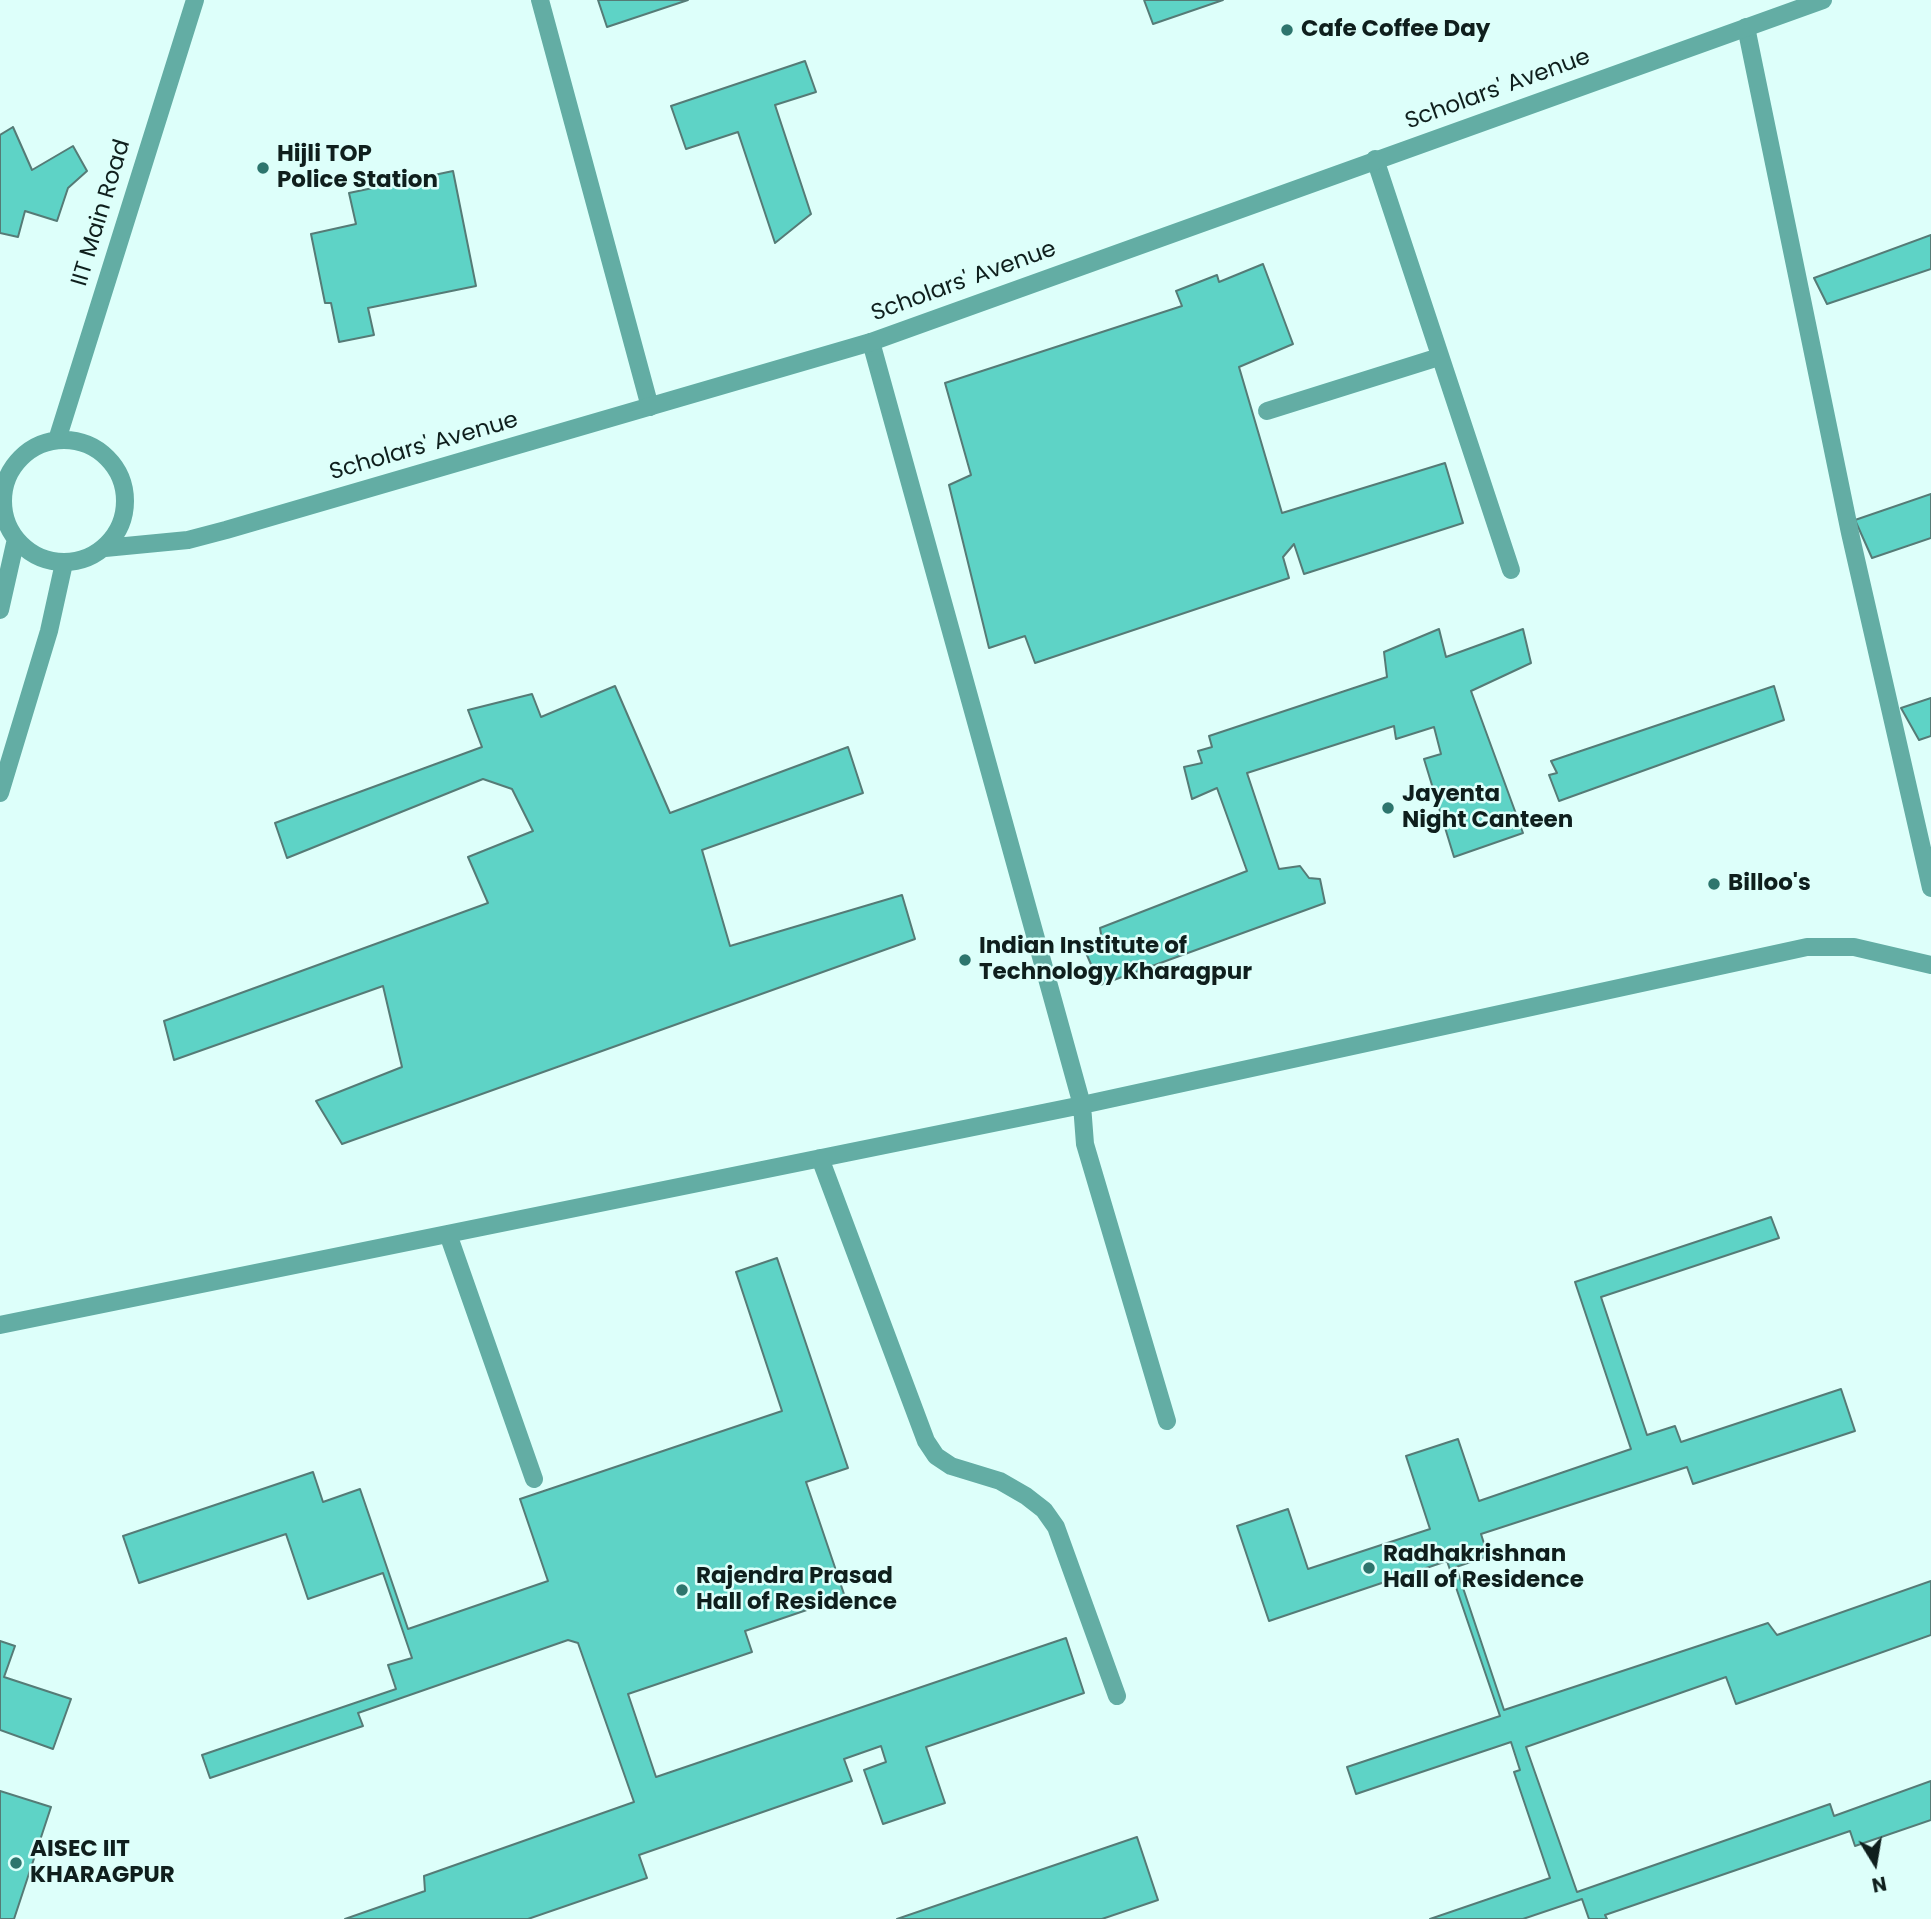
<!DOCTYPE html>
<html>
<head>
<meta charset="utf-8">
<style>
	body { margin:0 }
	#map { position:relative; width:1931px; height:1919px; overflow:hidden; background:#ddfffa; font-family:Poppins,sans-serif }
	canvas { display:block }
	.north { position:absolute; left:1840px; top:1828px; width:70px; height:70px; -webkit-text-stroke:5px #ddfffa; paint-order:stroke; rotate:169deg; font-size:19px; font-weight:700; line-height:28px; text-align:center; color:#0f1f1d }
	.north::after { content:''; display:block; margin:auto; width:24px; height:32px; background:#0f1f1d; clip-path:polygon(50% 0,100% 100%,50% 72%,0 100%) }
</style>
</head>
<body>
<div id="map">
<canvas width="1931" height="1919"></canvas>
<div class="north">N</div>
</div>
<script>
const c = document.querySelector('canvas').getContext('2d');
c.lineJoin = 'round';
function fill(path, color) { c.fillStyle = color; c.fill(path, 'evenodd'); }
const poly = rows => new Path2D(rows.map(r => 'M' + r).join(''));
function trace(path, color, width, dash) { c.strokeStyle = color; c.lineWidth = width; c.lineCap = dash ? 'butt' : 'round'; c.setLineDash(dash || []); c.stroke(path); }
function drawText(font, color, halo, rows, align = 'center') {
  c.font = font + ' Poppins,sans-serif'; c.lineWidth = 5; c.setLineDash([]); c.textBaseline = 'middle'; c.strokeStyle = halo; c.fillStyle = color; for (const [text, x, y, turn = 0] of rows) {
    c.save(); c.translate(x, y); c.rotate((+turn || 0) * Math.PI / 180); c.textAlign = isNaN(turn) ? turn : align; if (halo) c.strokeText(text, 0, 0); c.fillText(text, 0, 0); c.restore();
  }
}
const building = poly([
	[598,0,688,0,607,27,598,0],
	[1144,0,1223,0,1153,24,1144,0],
	[805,61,816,92,775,105,811,214,775,243,738,132,686,149,671,106,805,61],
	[13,127,32,170,73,146,87,171,68,188,57,221,25,211,18,237,0,233,0,135,13,127],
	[453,171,476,286,368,308,374,335,339,342,331,303,325,303,311,234,356,224,349,193,453,171],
	[1931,235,1931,269,1827,304,1814,278,1931,235],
	[1263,264,1293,344,1239,367,1282,513,1445,463,1463,523,1304,574,1294,544,1283,557,1289,578,1035,663,1025,636,989,648,949,485,971,475,945,383,1182,306,1176,291,1217,275,1219,282,1263,264],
	[1931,494,1931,538,1872,558,1855,520,1931,494],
	[1439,629,1446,657,1523,629,1531,663,1471,691,1523,833,1454,857,1424,759,1441,754,1434,727,1396,739,1394,726,1247,773,1279,869,1300,866,1309,878,1320,879,1325,903,1100,985,1083,946,1102,940,1100,928,1247,871,1217,788,1192,799,1184,767,1202,763,1198,751,1212,747,1209,736,1387,677,1384,652,1439,629],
	[615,686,670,813,848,747,863,793,702,850,730,946,902,895,915,939,342,1144,316,1101,402,1067,383,986,174,1060,164,1021,488,903,468,857,533,831,512,789,483,779,287,858,275,823,482,747,468,710,532,694,541,717,615,686],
	[1774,686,1784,720,1559,801,1549,775,1557,773,1551,761,1774,686],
	[1931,698,1931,736,1919,740,1901,708,1931,698],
	[1771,1217,1779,1238,1601,1297,1647,1435,1675,1426,1681,1442,1841,1389,1855,1431,1693,1484,1687,1467,1481,1534,1488,1556,1456,1567,1504,1710,1768,1623,1777,1635,1931,1581,1931,1635,1736,1704,1726,1677,1526,1747,1577,1892,1830,1804,1834,1816,1931,1781,1931,1820,1855,1846,1850,1831,1605,1915,1607,1919,1589,1919,1582,1899,1523,1919,1430,1919,1550,1878,1514,1772,1520,1770,1511,1742,1356,1794,1347,1767,1500,1716,1447,1561,1269,1621,1237,1526,1288,1509,1308,1569,1430,1529,1406,1456,1458,1439,1479,1501,1631,1449,1575,1282,1771,1217],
	[777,1258,848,1468,806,1482,845,1597,745,1631,752,1652,628,1694,656,1777,1066,1638,1084,1693,926,1747,945,1803,883,1824,864,1770,886,1762,881,1746,844,1759,852,1781,639,1855,647,1878,528,1919,345,1919,425,1891,424,1876,634,1802,578,1643,568,1640,358,1713,363,1726,210,1778,202,1755,396,1689,388,1665,412,1658,383,1573,308,1599,286,1534,139,1583,123,1536,313,1472,323,1502,360,1489,408,1629,548,1581,520,1499,782,1411,736,1272,777,1258],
	[0,1641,15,1646,4,1677,71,1699,53,1749,0,1730,0,1641],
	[0,1791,51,1807,14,1919,0,1919,0,1791],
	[1137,1837,1158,1900,1102,1919,897,1919,1137,1837]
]);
const service = poly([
	[540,0,650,407],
	[1746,27,1850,533,1931,888],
	[871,342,1082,1105,1807,947,1854,947,1931,965],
	[0,489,3,490],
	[820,1158,926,1441,936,1456,951,1466,1000,1481,1026,1496,1044,1510,1056,1527,1117,1696],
	[448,1234,534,1479],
	[0,1325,1082,1105,1085,1144,1167,1421]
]);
const minor = poly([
	[1375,159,1511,570],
	[1267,411,1439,357]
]);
const tertiary = poly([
	'3 501a61 61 0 1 1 122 0a61 61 0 1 1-122 0Z',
	[57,440,195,0],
	[105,548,188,540,226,530,871,342,1823,0],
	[0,610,16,539],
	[0,793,49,631,64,563]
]);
const markers = [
	[1287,30,7,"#2d756d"],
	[263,168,7,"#2d756d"],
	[1388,808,7,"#2d756d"],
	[1714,884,7,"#2d756d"],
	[965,960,7,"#2d756d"],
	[1369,1568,7,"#2d756d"],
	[682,1590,7,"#2d756d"],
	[16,1863,7,"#2d756d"]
];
const poiNames = [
	["Cafe Coffee Day",1301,30],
	["Hijli TOP",277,155],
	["Police Station",277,181],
	["Jayenta",1402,795],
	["Night Canteen",1402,821],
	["Billoo's",1728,884],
	["Indian Institute of",979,947],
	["Technology Kharagpur",979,973],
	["Radhakrishnan",1383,1555],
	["Hall of Residence",1383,1581],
	["Rajendra Prasad",696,1577],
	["Hall of Residence",696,1603],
	["AISEC IIT",30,1850],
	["KHARAGPUR",30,1876]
];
const streetNames = [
	["Scholars' Avenue",1498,90,-20],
	["IIT Main Road",102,213,-73],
	["Scholars' Avenue",964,282,-20],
	["Scholars' Avenue",424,447,-16]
];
fill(building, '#5ed3c6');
trace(building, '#557b76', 2);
trace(service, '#63ada4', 18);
trace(minor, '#63ada4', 18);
trace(tertiary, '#63ada4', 18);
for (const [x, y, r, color] of markers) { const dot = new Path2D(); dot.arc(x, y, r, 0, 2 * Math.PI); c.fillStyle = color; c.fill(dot); trace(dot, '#ddfffa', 2.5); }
drawText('bold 23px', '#0f1f1d', '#ddfffa', poiNames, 'left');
drawText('23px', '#0f1f1d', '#ddfffa', streetNames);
</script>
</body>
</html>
